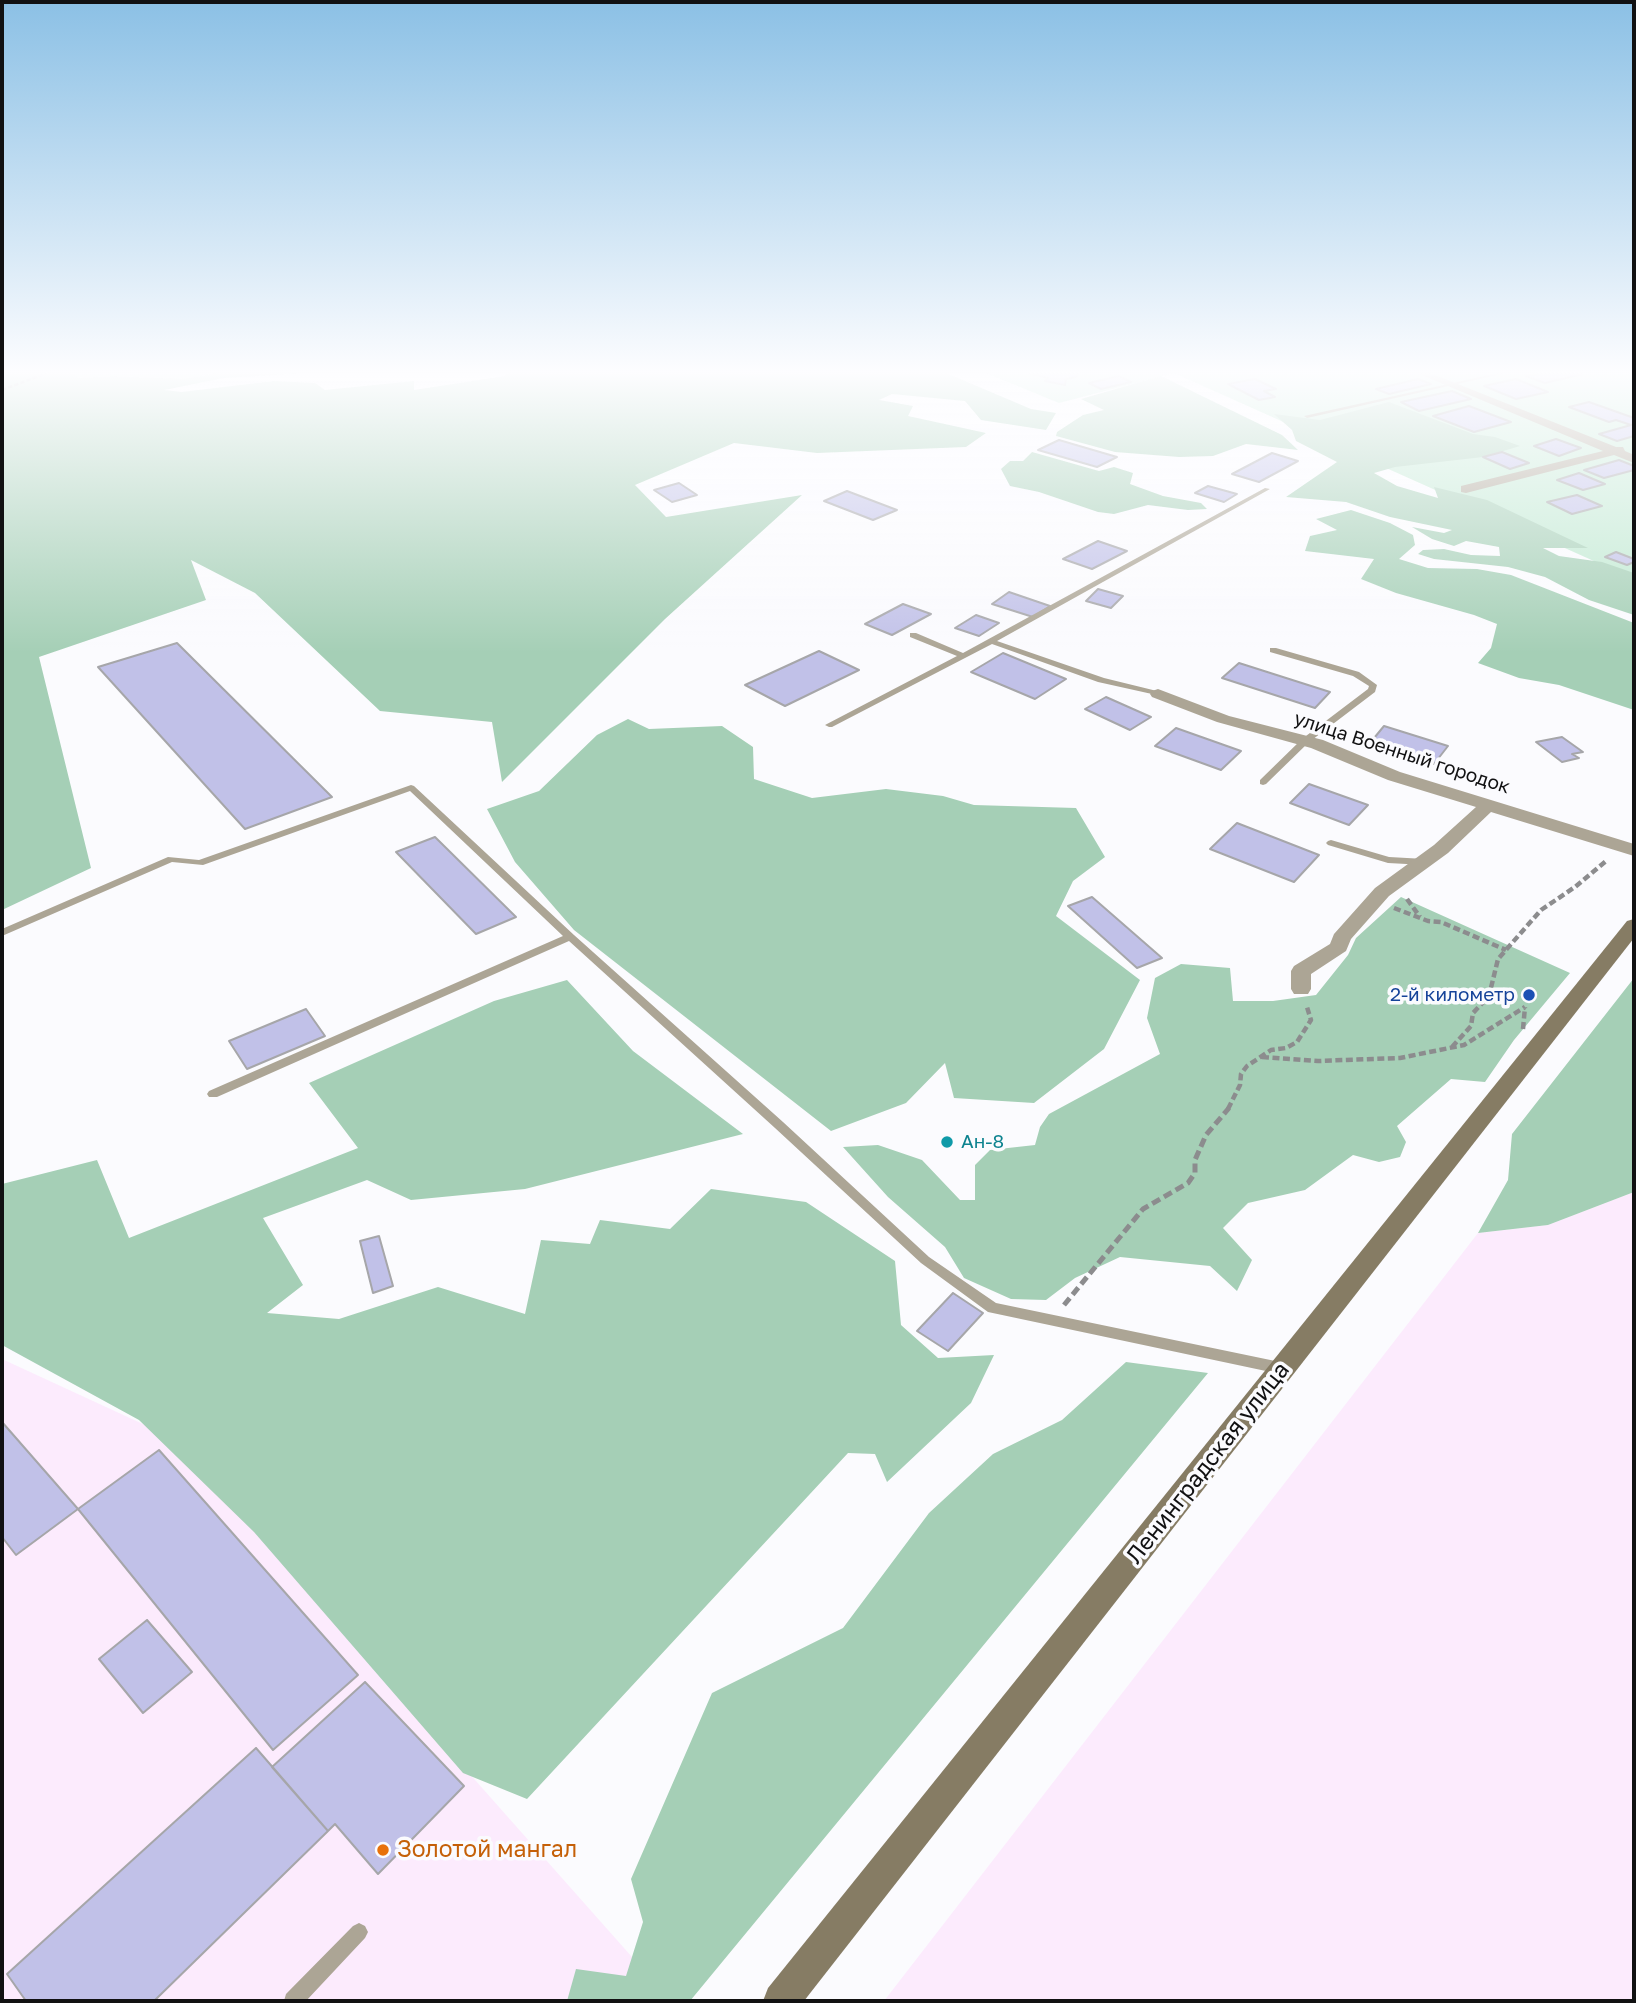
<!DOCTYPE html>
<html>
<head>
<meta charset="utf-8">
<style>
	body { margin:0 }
	#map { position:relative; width:1636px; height:2003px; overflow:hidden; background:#fbfbfe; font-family:"Golos Text",sans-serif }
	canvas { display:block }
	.frame { position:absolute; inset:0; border:4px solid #111112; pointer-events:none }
</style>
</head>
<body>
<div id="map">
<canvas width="1636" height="2003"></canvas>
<div class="frame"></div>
</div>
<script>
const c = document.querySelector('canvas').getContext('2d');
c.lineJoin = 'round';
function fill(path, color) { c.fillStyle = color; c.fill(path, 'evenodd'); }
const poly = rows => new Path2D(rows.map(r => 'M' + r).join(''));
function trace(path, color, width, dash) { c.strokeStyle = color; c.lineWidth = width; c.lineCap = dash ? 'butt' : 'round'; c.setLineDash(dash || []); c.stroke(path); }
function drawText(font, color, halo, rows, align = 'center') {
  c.font = font + ' "Golos Text",sans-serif'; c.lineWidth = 7; c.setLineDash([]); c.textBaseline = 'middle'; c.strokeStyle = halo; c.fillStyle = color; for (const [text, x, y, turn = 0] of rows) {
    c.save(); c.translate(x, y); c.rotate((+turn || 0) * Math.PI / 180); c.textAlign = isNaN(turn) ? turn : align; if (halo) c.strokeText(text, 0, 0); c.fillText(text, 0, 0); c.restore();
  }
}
const industrial = poly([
	[1634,1192,1634,2001,884,2001,1478,1233,1548,1225],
	[2,1359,171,1437,671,2001,2,2001]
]);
const green = poly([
	[71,373,217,373,184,379,113,376,78,378],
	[986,373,1634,373,1634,579,1174,373,1059,403]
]);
const forest = poly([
	[2,373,72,373,78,378,113,376,184,379,217,373,305,373,224,378,164,390,182,392,274,381,315,383,325,390,414,381,414,390,505,376,506,373,946,373,1031,409,1056,413,1046,430,981,420,965,401,892,394,879,400,913,406,908,416,986,433,966,447,817,453,734,443,635,485,666,517,802,495,665,619,502,782,492,722,380,711,255,593,191,560,206,600,39,657,91,868,2,910],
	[1161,376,1282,435,1298,450,1246,444,1213,456,1179,457,1115,452,1056,436,1057,432,1083,415,1104,410,1081,399],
	[1389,402,1473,434,1495,437,1520,446,1483,457,1395,467,1374,473,1397,486,1438,498,1434,487,1487,500,1588,548,1543,548,1559,556,1602,562,1634,573,1634,615,1589,600,1545,577,1508,567,1434,559,1418,554,1423,550,1444,549,1471,555,1500,556,1499,547,1466,541,1454,546,1432,539,1412,527,1444,533,1452,530,1390,517,1346,502,1286,497,1337,462,1296,441,1292,430,1274,414,1320,420],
	[1032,452,1099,471,1114,467,1133,473,1130,484,1163,496,1201,503,1207,509,1188,510,1148,505,1114,514,1098,512,1039,492,1010,486,1001,469,1010,461,1023,461],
	[1351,510,1390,523,1413,535,1415,545,1399,559,1428,568,1477,569,1511,575,1634,623,1634,710,1559,685,1519,678,1478,663,1491,648,1497,624,1474,615,1396,593,1361,579,1374,559,1305,551,1310,536,1337,530,1316,519],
	[628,719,649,729,722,726,753,747,754,779,812,798,886,789,943,796,974,805,1076,808,1105,857,1073,881,1056,916,1140,980,1104,1049,1034,1103,954,1098,945,1063,906,1103,831,1131,574,930,515,862,487,809,539,791,597,735],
	[1401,897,1570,973,1514,1040,1485,1082,1451,1079,1397,1126,1406,1142,1400,1157,1379,1162,1353,1155,1305,1190,1248,1203,1223,1228,1252,1260,1237,1291,1210,1266,1120,1257,1075,1278,1046,1300,1011,1299,964,1278,945,1247,888,1197,843,1147,878,1145,922,1160,960,1200,975,1200,975,1165,990,1150,1035,1145,1040,1127,1049,1114,1160,1054,1147,1018,1155,978,1181,964,1230,968,1233,1001,1273,1001,1316,995,1348,955,1356,938],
	[1634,978,1634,1192,1548,1225,1478,1233,1508,1180,1512,1134],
	[567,980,633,1051,743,1134,525,1189,411,1200,367,1180,263,1218,303,1285,267,1313,339,1319,438,1287,525,1314,541,1240,590,1244,600,1220,670,1229,711,1189,806,1202,895,1261,901,1325,938,1358,994,1355,971,1403,887,1482,875,1454,848,1453,527,1799,463,1773,254,1532,139,1420,2,1345,2,1184,97,1160,129,1238,358,1148,309,1083,494,1001],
	[1126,1362,1208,1373,690,2001,567,2001,576,1969,626,1976,643,1922,631,1879,712,1693,843,1628,929,1513,993,1454,1062,1420]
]);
const building = poly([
	[1028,373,1079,373,1076,377,1066,379,1065,385,1045,381,1048,378,1028,373],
	[1541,373,1578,373,1583,374,1545,383,1526,376,1541,373],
	[1119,376,1131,382,1101,389,1089,383,1119,376],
	[1255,379,1276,389,1264,391,1275,397,1259,400,1228,384,1255,379],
	[1418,379,1431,384,1389,394,1376,389,1418,379],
	[1516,379,1548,392,1516,399,1484,386,1516,379],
	[1452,391,1471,399,1419,411,1401,402,1452,391],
	[1589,402,1634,418,1634,436,1617,441,1599,434,1631,425,1616,420,1609,422,1569,407,1589,402],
	[1469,406,1511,422,1474,432,1433,416,1469,406],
	[1556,439,1581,448,1559,456,1534,446,1556,439],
	[1059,440,1117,457,1097,467,1038,450,1059,440],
	[1502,452,1529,463,1510,469,1483,457,1502,452],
	[1272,453,1298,461,1259,482,1232,474,1272,453],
	[1619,460,1634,466,1634,470,1604,478,1584,470,1619,460],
	[1579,473,1605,484,1583,490,1557,480,1579,473],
	[679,483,697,495,672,502,654,490,679,483],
	[1208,486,1237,494,1224,502,1195,493,1208,486],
	[847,491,897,510,873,520,824,501,847,491],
	[1577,495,1602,506,1572,514,1547,502,1577,495],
	[1098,541,1127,551,1092,569,1063,559,1098,541],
	[1616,552,1634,559,1634,562,1627,565,1605,557,1616,552],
	[1098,589,1123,596,1111,608,1086,601,1098,589],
	[1009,592,1050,606,1033,617,992,604,1009,592],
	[903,604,931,614,892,635,865,624,903,604],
	[976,615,999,623,979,636,955,628,976,615],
	[177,643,332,797,245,829,98,667,177,643],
	[819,651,859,670,785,706,745,685,819,651],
	[1003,653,1066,679,1035,699,971,672,1003,653],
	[1239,663,1330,692,1315,708,1222,678,1239,663],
	[1106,697,1151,717,1130,730,1085,709,1106,697],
	[1384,726,1448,746,1434,764,1370,743,1384,726],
	[1176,728,1241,751,1221,770,1155,746,1176,728],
	[1562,737,1583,752,1572,754,1579,758,1562,762,1536,742,1562,737],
	[1309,784,1368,805,1349,825,1290,803,1309,784],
	[1237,823,1319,855,1294,882,1210,849,1237,823],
	[435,837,516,917,476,934,396,852,435,837],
	[1092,897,1162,958,1137,968,1068,906,1092,897],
	[306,1009,325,1036,247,1069,229,1041,306,1009],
	[379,1236,393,1286,373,1293,360,1241,379,1236],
	[953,1293,983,1313,948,1351,917,1331,953,1293],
	[2,1422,78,1509,16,1555,2,1537,2,1422],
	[159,1450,358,1675,273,1750,78,1509,159,1450],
	[147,1620,192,1672,143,1713,99,1659,147,1620],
	[365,1682,464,1786,378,1874,335,1824,328,1831,272,1767,365,1682],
	[256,1748,328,1831,154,2001,26,2001,7,1974,256,1748]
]);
const pathFar2 = poly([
	[2,390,47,373]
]);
const pathFar1 = poly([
	[1407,899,1420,917],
	[1394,908,1428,921,1441,922,1506,950],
	[1523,1029,1525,1007],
	[1452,1047,1471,1026,1473,1013,1489,996,1498,959,1541,910,1575,887,1606,861],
	[1262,1057,1318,1061,1400,1058,1464,1045,1525,1007],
	[1228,1109,1240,1085,1241,1074,1247,1066,1271,1050,1286,1048,1297,1042,1311,1020,1307,1007]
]);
const path = poly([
	[1064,1305,1143,1209,1188,1183,1195,1173,1195,1160,1206,1135,1229,1108]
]);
const lane = poly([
	[1498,373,1506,373,1307,418,1304,416,1498,373],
	[1265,488,1270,489,997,641,1104,678,1161,692,1161,696,1098,682,992,644,832,727,829,727,825,725,957,656,910,637,910,633,916,633,963,653,1265,488],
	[1270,648,1276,648,1359,672,1377,685,1375,692,1308,743,1266,784,1263,785,1260,784,1260,780,1302,739,1368,689,1369,686,1353,676,1270,652,1270,648],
	[411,785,414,786,574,935,783,1122,929,1257,996,1303,1280,1362,1285,1364,1287,1368,1285,1372,1280,1374,988,1312,921,1263,775,1128,569,941,217,1097,209,1097,207,1094,209,1091,563,936,410,791,203,865,172,862,2,936,2,929,168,857,199,860,411,785],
	[1331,840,1389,857,1425,859,1430,862,1425,865,1388,863,1328,845,1326,843,1328,841,1331,840],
	[359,1923,365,1926,368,1932,365,1938,306,2001,284,2001,286,1994,353,1926,359,1923]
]);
const street = poly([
	[1417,373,1430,373,1616,447,1623,447,1625,451,1634,455,1634,463,1614,455,1466,493,1461,492,1461,486,1603,451,1417,373],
	[1158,689,1229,716,1323,740,1400,772,1634,844,1634,856,1491,812,1448,853,1389,896,1351,939,1346,951,1311,974,1311,989,1308,994,1294,994,1291,989,1291,971,1294,966,1330,944,1334,934,1375,888,1434,845,1476,807,1388,780,1311,748,1217,722,1152,697,1150,694,1152,691,1158,689]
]);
const secondary = poly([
	[1634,919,1634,938,804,2001,763,2001,768,1988,1627,921,1634,919]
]);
const markers = [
	[1529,995,7,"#1a4fb4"],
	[947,1142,7,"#0f9aa8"],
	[383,1850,7,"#e8710a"]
];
const streetNames = [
	["улица Военный городок",1402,753,18]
];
const transitNames = [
	["2-й километр",1515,995]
];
const cultureNames = [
	["Ан-8",961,1142]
];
const nearStreetnames = [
	["Ленинградская улица",1208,1463,-52]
];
const nearFoodnames = [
	["Золотой мангал",397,1850]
];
fill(industrial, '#fcebfd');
fill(green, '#c0e9d1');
fill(forest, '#a5cfb6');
fill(building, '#c1c1e8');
trace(building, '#a6a6a9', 2);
trace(pathFar2, '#8c8c8e', 2.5, [4.5, 2]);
trace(pathFar1, '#8c8c8e', 4.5, [7, 3.5]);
trace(path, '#8c8c8e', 5, [9, 4.5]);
fill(lane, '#aca595');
fill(street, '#aca595');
fill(secondary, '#867c64');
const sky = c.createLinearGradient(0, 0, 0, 653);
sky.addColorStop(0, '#8bc0e5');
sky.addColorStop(0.57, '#fdfdff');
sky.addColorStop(1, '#fdfdff00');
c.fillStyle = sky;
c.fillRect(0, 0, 1636, 653);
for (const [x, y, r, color] of markers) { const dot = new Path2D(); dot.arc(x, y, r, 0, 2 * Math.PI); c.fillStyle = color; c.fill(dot); trace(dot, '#fbfbfe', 2.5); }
drawText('19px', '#111112', '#fbfbfe', streetNames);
drawText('19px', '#164399', '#fbfbfe', transitNames, 'right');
drawText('19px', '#0d838f', '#fbfbfe', cultureNames, 'left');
drawText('23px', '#111112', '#fbfbfe', nearStreetnames);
drawText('23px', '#c56008', '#fbfbfe', nearFoodnames, 'left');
</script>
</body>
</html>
